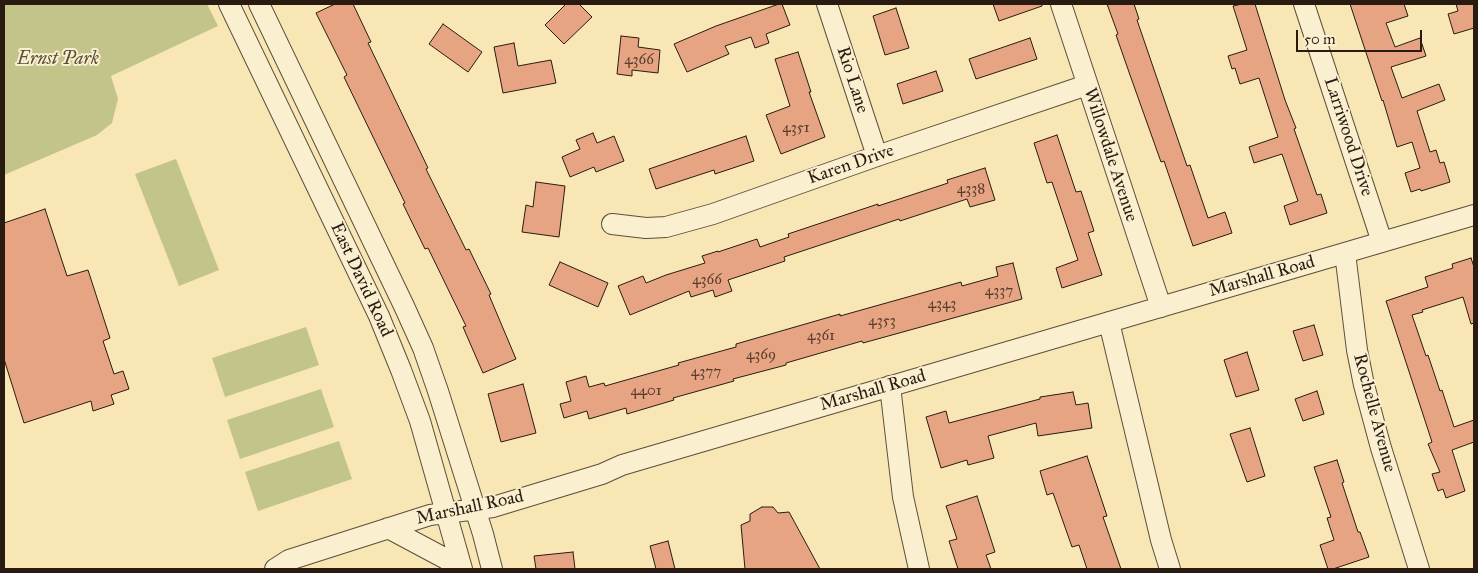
<!DOCTYPE html>
<html>
<head>
<meta charset="utf-8">
<style>
	body { margin:0 }
	#map { position:relative; width:1478px; height:573px; overflow:hidden; background:#f8e7b5; font-family:"IM FELL Great Primer",serif }
	canvas { display:block }
	.frame { position:absolute; inset:0; border:5px solid #291b12; pointer-events:none }
	.scale { position:absolute; left:1296px; top:30px; width:126px; height:22px; box-sizing:border-box; border:2px solid #291b12; border-top:0; padding-left:6px; font-size:15px; line-height:18px; white-space:nowrap; color:#291b12; -webkit-text-stroke:4px #faefcf; paint-order:stroke }
</style>
</head>
<body>
<div id="map">
<canvas width="1478" height="573"></canvas>
<div class="frame"></div>
<div class="scale">50 m</div>
</div>
<script>
const c = document.querySelector('canvas').getContext('2d');
c.lineJoin = 'round';
function fill(path, color) { c.fillStyle = color; c.fill(path, 'evenodd'); }
const poly = rows => new Path2D(rows.map(r => 'M' + r).join(''));
function trace(path, color, width, dash) { c.strokeStyle = color; c.lineWidth = width; c.lineCap = dash ? 'butt' : 'round'; c.setLineDash(dash || []); c.stroke(path); }
function drawText(font, color, halo, rows, align = 'center') {
  c.font = font + ' "IM FELL Great Primer",serif'; c.lineWidth = 4; c.setLineDash([]); c.textBaseline = 'middle'; c.strokeStyle = halo; c.fillStyle = color; for (const [text, x, y, turn = 0] of rows) {
    c.save(); c.translate(x, y); c.rotate((+turn || 0) * Math.PI / 180); c.textAlign = isNaN(turn) ? turn : align; if (halo) c.strokeText(text, 0, 0); c.fillText(text, 0, 0); c.restore();
  }
}
const green = poly([
	[4,4,207,4,218,26,111,76,118,99,112,123,97,135,4,175],
	[176,159,219,270,179,286,135,174],
	[306,327,319,365,225,397,212,358],
	[321,389,334,427,240,459,227,420],
	[339,441,352,479,258,511,245,472]
]);
const building = poly([
	[335,4,353,4,371,42,368,43,428,168,426,169,466,250,469,249,491,294,489,295,516,359,483,373,463,327,466,326,428,248,425,249,403,204,405,203,344,77,347,75,316,13,335,4],
	[566,4,579,4,592,17,564,44,545,25,566,4],
	[779,4,782,4,790,25,766,34,769,43,755,48,751,37,725,46,729,54,687,72,674,44,716,26,779,4],
	[993,4,1042,4,1042,6,999,21,993,4],
	[1107,4,1134,4,1139,19,1137,20,1187,166,1190,165,1208,218,1225,212,1232,233,1193,246,1164,161,1161,162,1130,75,1116,35,1118,34,1107,4],
	[1242,4,1255,4,1285,100,1296,128,1294,129,1317,195,1321,194,1327,213,1290,225,1284,206,1298,201,1282,154,1254,163,1249,147,1278,137,1259,78,1240,84,1235,68,1232,69,1228,56,1247,50,1233,6,1242,4],
	[1350,4,1404,4,1408,16,1386,23,1395,47,1420,38,1426,56,1391,67,1402,98,1439,84,1445,100,1417,111,1430,152,1436,150,1440,163,1444,162,1450,182,1421,191,1420,189,1411,192,1405,173,1420,168,1412,142,1397,147,1383,100,1382,101,1350,4],
	[1456,4,1474,4,1474,28,1454,34,1448,14,1458,11,1456,4],
	[896,8,909,48,885,55,873,16,896,8],
	[443,24,482,52,468,72,429,44,443,24],
	[621,36,639,38,638,47,660,50,658,73,632,70,632,76,617,74,621,36],
	[1030,38,1037,59,976,79,969,59,1030,38],
	[514,43,518,66,551,60,556,83,503,93,494,47,514,43],
	[798,52,811,92,809,92,825,137,781,154,766,115,790,106,775,59,798,52],
	[936,71,943,91,903,104,897,84,936,71],
	[593,133,597,143,614,136,624,161,596,172,594,167,570,177,562,157,580,149,576,140,593,133],
	[1057,135,1076,192,1081,191,1094,231,1088,233,1102,275,1062,288,1056,268,1078,260,1052,182,1047,183,1034,143,1057,135],
	[746,136,754,161,715,174,714,170,656,189,649,169,746,136],
	[985,168,995,200,970,207,967,199,900,221,899,219,784,257,785,261,728,280,732,291,715,297,713,290,691,297,689,291,630,315,618,286,643,276,646,283,666,275,705,263,702,256,718,251,718,252,757,239,760,247,789,237,788,234,878,204,878,206,948,183,947,180,985,168],
	[536,182,565,186,559,237,522,232,526,205,533,207,536,182],
	[45,209,67,276,88,270,110,338,103,341,114,374,123,371,129,389,111,395,114,404,93,411,91,401,24,423,4,359,4,223,45,209],
	[1471,258,1474,267,1474,323,1471,324,1463,297,1422,310,1423,312,1412,315,1426,356,1428,355,1440,391,1442,390,1454,427,1474,420,1474,442,1452,450,1465,491,1446,498,1443,489,1438,491,1432,474,1440,472,1428,444,1432,442,1386,301,1428,287,1425,277,1453,268,1452,264,1471,258],
	[560,262,608,283,598,307,549,285,560,262],
	[1013,263,1022,299,863,343,862,341,786,363,786,365,733,379,734,381,673,398,674,400,627,414,626,408,589,419,587,411,564,418,560,404,571,401,566,382,586,376,589,387,604,383,605,386,679,365,678,363,736,347,736,344,840,314,840,316,961,282,962,286,998,276,996,267,1013,263],
	[1314,325,1323,355,1303,361,1293,331,1314,325],
	[1247,352,1259,390,1236,397,1224,360,1247,352],
	[523,384,536,433,501,442,488,394,523,384],
	[1317,391,1324,414,1303,421,1295,399,1317,391],
	[1073,392,1076,405,1088,403,1092,428,1038,436,1036,423,988,436,994,458,968,465,967,460,941,468,926,417,946,411,949,423,1040,399,1040,397,1073,392],
	[1250,428,1265,476,1247,482,1230,434,1250,428],
	[1087,456,1107,516,1103,517,1121,569,1087,569,1079,545,1072,547,1053,493,1047,495,1040,471,1087,456],
	[1337,460,1344,482,1342,483,1358,532,1360,532,1369,557,1333,569,1328,569,1320,545,1334,540,1327,518,1331,517,1314,467,1337,460],
	[977,496,995,552,986,555,991,569,958,569,949,541,957,539,946,506,977,496],
	[762,507,773,507,778,513,789,512,820,569,745,569,741,525,750,521,750,514,762,507],
	[668,541,675,569,656,569,650,546,668,541],
	[573,552,575,569,536,569,534,556,573,552]
]);
const minor = poly([
	[229,4,379,316,401,370,420,421,462,569],
	[259,4,404,306,423,348,438,391,483,534,492,569],
	[827,4,877,156],
	[1061,4,1161,307],
	[1304,4,1382,242],
	[612,224,646,228,666,227,713,214,877,156,1087,85],
	[1345,253,1357,350,1364,385,1381,448,1419,569],
	[1109,322,1161,540,1170,569],
	[890,386,903,497,919,569],
	[388,528,448,560,454,569],
	[275,569,289,560,430,515,493,507,602,474,622,465,1474,215]
]);
const numberNames = [
	["4366",639,60],
	["4351",796,128],
	["4338",971,189],
	["4366",707,280],
	["4337",999,291],
	["4343",942,304],
	["4353",882,321],
	["4361",821,336],
	["4369",761,355],
	["4377",706,372],
	["4401",646,391]
];
const parkNames = [
	["Ernst Park",58,60]
];
const streetNames = [
	["Rio Lane",852,80,72],
	["Larriwood Drive",1348,137,72],
	["Willowdale Avenue",1110,155,72],
	["Karen Drive",851,165,-19],
	["Marshall Road",1262,277,-16],
	["East David Road",361,280,65],
	["Marshall Road",873,391,-16],
	["Rochelle Avenue",1374,413,75],
	["Marshall Road",470,508,-12]
];
fill(green, '#c3c48a');
fill(building, '#e6a482');
trace(building, '#291b12', 1);
trace(minor, '#5d4e3b', 22);
trace(minor, '#faefcf', 20);
drawText('15px', '#583d2e', null, numberNames);
drawText('italic 18px', '#574e36', '#faefcf', parkNames);
drawText('18px', '#291b12', '#faefcf', streetNames);
</script>
</body>
</html>
